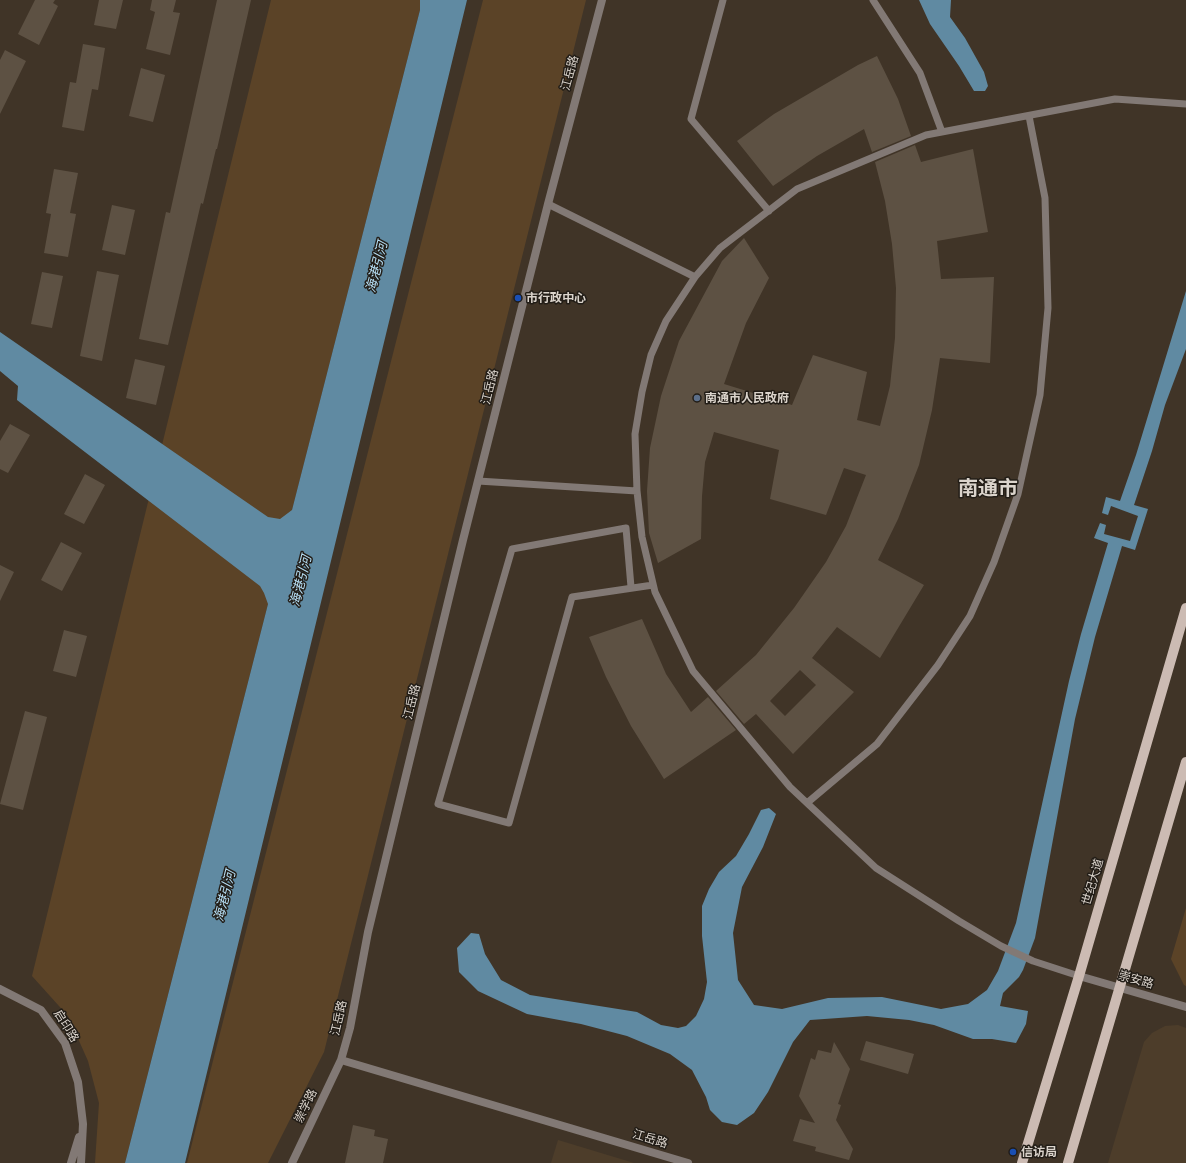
<!DOCTYPE html>
<html>
<head>
<meta charset="utf-8">
<style>
	body { margin:0 }
	canvas { display:block; background:#403427 }
</style>
</head>
<body>
<canvas width="1186" height="1163"></canvas>
<script>
const c = document.querySelector('canvas').getContext('2d');
c.lineJoin = 'round';
function fill(path, color) { c.fillStyle = color; c.fill(path, 'evenodd'); }
const poly = rows => new Path2D(rows.map(r => 'M' + r).join(''));
function trace(path, color, width, dash) { c.strokeStyle = color; c.lineWidth = width; c.lineCap = dash ? 'butt' : 'round'; c.setLineDash(dash || []); c.stroke(path); }
function drawText(font, color, halo, rows, align = 'center') {
  c.font = font + ' Inter,"Noto Sans SC",sans-serif'; c.lineWidth = 3; c.setLineDash([]); c.textBaseline = 'middle'; c.strokeStyle = halo; c.fillStyle = color; for (const [text, x, y, turn = 0] of rows) {
    c.save(); c.translate(x, y); c.rotate((+turn || 0) * Math.PI / 180); c.textAlign = isNaN(turn) ? turn : align; if (halo) c.strokeText(text, 0, 0); c.fillText(text, 0, 0); c.restore();
  }
}
const built = poly([
	[1178,1025,1186,1028,1186,1163,1108,1163,1144,1042,1152,1033,1165,1026],
	[558,1140,634,1163,551,1163]
]);
const green = poly([
	[271,0,420,0,420,10,125,1163,95,1163,99,1103,88,1061,68,1016,32,976],
	[483,0,586,0,324,1052,268,1163,187,1163],
	[1186,908,1186,986,1184,985,1171,959]
]);
const water = poly([
	[420,0,467,0,185,1163,125,1163,268,604,264,593,260,586,17,400,18,386,0,371,0,332,268,517,280,519,292,510,420,10],
	[919,0,951,0,950,17,965,38,984,72,988,86,985,91,974,91,959,66,930,24],
	[1186,291,1186,349,1165,405,1152,451,1134,505,1148,509,1135,550,1122,546,1095,637,1075,719,1035,938,1023,970,1019,977,1003,993,1000,1006,1028,1011,1026,1024,1016,1043,992,1039,973,1039,934,1025,909,1020,867,1016,810,1020,793,1042,768,1092,754,1113,737,1125,722,1122,710,1110,706,1097,692,1070,670,1054,627,1036,581,1024,527,1014,478,991,459,972,457,948,471,933,479,934,485,954,501,980,530,995,637,1012,661,1025,678,1028,686,1026,696,1016,704,999,707,982,702,936,702,906,709,889,719,872,736,856,749,834,761,810,769,808,776,814,763,847,742,887,733,933,738,980,754,1005,782,1009,828,998,882,997,941,1009,968,1004,987,990,998,971,1016,923,1069,681,1081,634,1108,543,1094,538,1100,523,1106,525,1104,534,1130,541,1138,516,1111,506,1108,515,1102,513,1106,497,1120,501,1136,455]
]);
const building = poly([
	[35,0,55,0,53,3,58,6,39,45,18,34],
	[99,0,123,0,116,29,94,25],
	[152,0,176,0,173,12,180,13,170,55,146,49,155,12,150,10],
	[217,0,251,0,217,149,216,149,203,204,201,203,168,345,139,339,166,212,170,213],
	[83,44,105,48,98,90,92,89,84,131,62,127,70,82,76,83],
	[5,50,26,61,0,114,0,60],
	[877,56,898,99,911,136,872,152,864,129,817,156,773,186,737,141,774,114,858,65],
	[141,68,165,75,153,122,129,116],
	[915,145,921,162,973,149,988,232,937,241,941,279,994,277,990,363,940,358,932,410,919,465,898,519,878,560,924,585,880,658,837,627,812,658,854,692,793,754,756,714,744,724,716,691,756,655,794,608,826,562,846,526,866,475,844,468,826,515,770,499,779,450,714,432,705,462,702,496,701,539,658,563,649,533,647,491,650,448,661,396,679,341,722,261,744,238,769,278,746,323,724,384,792,405,813,355,867,372,857,420,880,426,890,386,895,338,896,288,892,244,885,201,875,162],
	[800,670,816,685,785,716,770,701],
	[54,169,78,173,70,213,76,214,68,257,44,253,51,214,46,213],
	[112,205,135,210,125,255,102,250],
	[97,271,119,275,102,361,80,356],
	[42,272,63,276,52,328,31,324],
	[135,359,165,366,156,405,126,398],
	[10,424,30,435,8,473,0,469,0,441],
	[85,474,105,485,84,524,64,514],
	[61,542,82,553,62,591,41,580],
	[0,565,14,572,0,601],
	[642,619,666,674,691,712,708,697,736,730,664,779,631,726,606,677,589,637],
	[64,630,87,636,76,677,53,671],
	[25,711,47,717,23,810,0,804],
	[866,1041,914,1054,908,1074,860,1060],
	[834,1042,850,1069,838,1104,841,1105,836,1120,853,1149,849,1160,815,1151,816,1147,793,1141,800,1119,815,1123,799,1096,811,1058,815,1060,818,1050,831,1053],
	[353,1125,375,1130,374,1136,388,1139,383,1163,345,1163]
]);
const service = poly([
	[723,0,691,119,769,211],
	[873,0,920,73,942,132],
	[548,204,695,277],
	[478,481,637,491],
	[631,587,626,528,512,549,438,804,509,823,572,597,653,585],
	[807,803,877,744,938,665,970,616,994,562,1018,494,1040,395,1048,308,1045,198,1029,116],
	[1079,976,1033,961,1001,946,959,921,876,868,790,787,693,671,655,592,642,537,637,491,635,434,642,392,651,355,666,321,695,277,720,248,797,189,926,135,1115,99,1186,104]
]);
const tertiary = poly([
	[1079,976,1186,1007],
	[0,989,41,1010,65,1043,78,1082,83,1124,81,1163],
	[341,1060,688,1163],
	[71,1163,79,1137],
	[292,1163,341,1060,350,1028,368,932,463,540,548,204,602,0]
]);
const primary = poly([
	[1022,1163,1079,976,1186,608],
	[1068,1163,1186,762]
]);
const markers = [
	[518,298,4,"#1a4fb4"],
	[697,398,4,"#5c6f8a"],
	[1013,1152,4,"#1a4fb4"]
];
const streetNames = [
	["江岳路",570,73,-75],
	["江岳路",490,387,-76],
	["江岳路",412,702,-76],
	["世纪大道",1093,882,-74],
	["崇安路",1136,980,16],
	["江岳路",339,1018,-77],
	["启印路",66,1026,58],
	["崇学路",306,1106,-64],
	["江岳路",650,1139,17]
];
const poiNames = [
	["市行政中心",526,298],
	["南通市人民政府",705,398],
	["信访局",1021,1152]
];
const waterNames = [
	["海港引河",377,267,-76],
	["海港引河",301,581,-76],
	["海港引河",225,896,-76]
];
const townNames = [
	["南通市",988,489]
];
fill(built, '#4d3d2a');
fill(green, '#5b4327');
fill(water, '#608aa2');
fill(building, '#5d5143');
trace(service, '#827975', 7);
trace(tertiary, '#827975', 8);
trace(primary, '#ccbbb3', 10);
for (const [x, y, r, color] of markers) { const dot = new Path2D(); dot.arc(x, y, r, 0, 2 * Math.PI); c.fillStyle = color; c.fill(dot); trace(dot, '#221d17', 1.5); }
drawText('12px', '#dbd4cc', '#221d17', streetNames);
drawText('bold 12px', '#dbd4cc', '#221d17', poiNames, 'left');
drawText('italic 13px', '#b9e2f9', '#221d17', waterNames);
drawText('bold 20px', '#dbd4cc', '#221d17', townNames);
</script>
</body>
</html>
